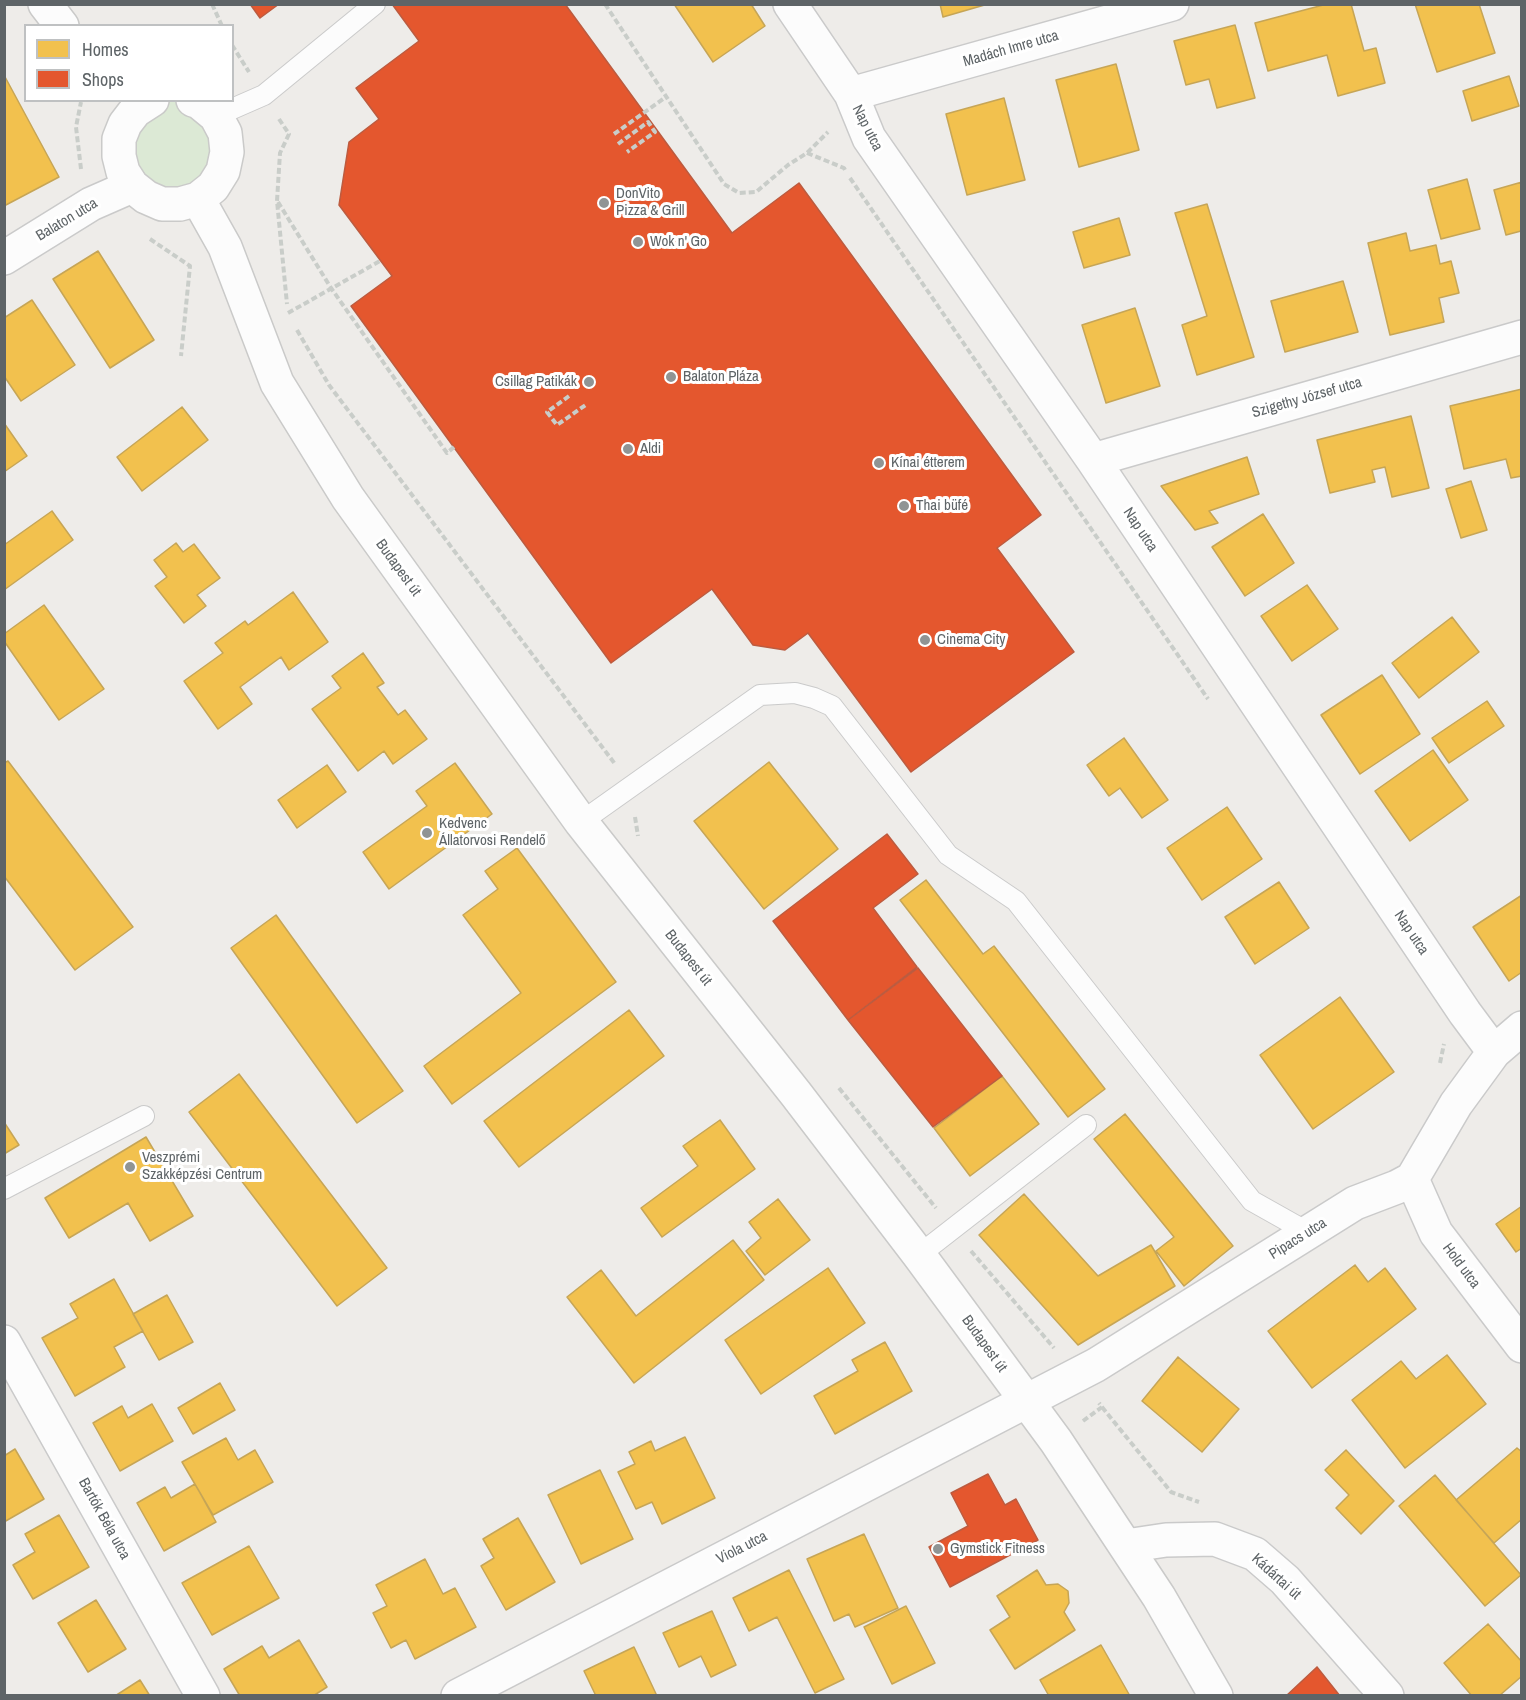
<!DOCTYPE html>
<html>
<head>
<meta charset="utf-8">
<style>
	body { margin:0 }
	#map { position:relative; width:1526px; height:1700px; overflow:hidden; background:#eeece9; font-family:"Archivo Narrow",sans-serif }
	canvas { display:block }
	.frame { position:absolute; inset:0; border:6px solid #5e6467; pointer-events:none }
	.legend { position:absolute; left:24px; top:24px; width:210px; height:78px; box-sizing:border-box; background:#fff; border:2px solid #bfc1c2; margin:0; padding:8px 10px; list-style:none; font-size:18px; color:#5e6467 }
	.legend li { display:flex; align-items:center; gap:12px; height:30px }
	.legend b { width:30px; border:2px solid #bfc1c2 }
</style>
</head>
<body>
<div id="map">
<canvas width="1526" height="1700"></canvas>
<div class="frame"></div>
<ul class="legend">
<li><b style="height:16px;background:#f2c14e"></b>Homes</li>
<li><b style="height:16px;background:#e4572e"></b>Shops</li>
</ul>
</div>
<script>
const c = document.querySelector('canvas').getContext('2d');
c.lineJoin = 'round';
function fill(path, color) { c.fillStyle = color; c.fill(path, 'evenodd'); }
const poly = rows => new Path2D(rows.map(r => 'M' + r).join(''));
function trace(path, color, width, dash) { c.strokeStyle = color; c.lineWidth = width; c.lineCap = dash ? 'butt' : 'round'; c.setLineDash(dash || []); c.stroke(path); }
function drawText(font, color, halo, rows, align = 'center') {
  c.font = font + ' "Archivo Narrow",sans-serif'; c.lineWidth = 6; c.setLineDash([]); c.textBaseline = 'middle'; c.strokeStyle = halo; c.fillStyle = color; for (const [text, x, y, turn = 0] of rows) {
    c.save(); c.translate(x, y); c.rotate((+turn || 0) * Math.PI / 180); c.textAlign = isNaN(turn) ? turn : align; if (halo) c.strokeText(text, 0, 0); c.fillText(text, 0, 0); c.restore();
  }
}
const green = poly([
	[152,100,193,100,223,171,162,204,119,139]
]);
const homes = poly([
	[674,4,751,4,765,26,713,62,674,4],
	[940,4,988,4,943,17,940,4],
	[1327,4,1351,4,1364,51,1376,48,1385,83,1338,96,1327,55,1268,71,1255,23,1327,4],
	[1415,4,1479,4,1495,53,1437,72,1415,4],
	[1235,25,1255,98,1217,108,1209,79,1186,85,1174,41,1235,25],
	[1116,64,1139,150,1079,167,1056,80,1116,64],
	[4,75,59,177,4,206,4,75],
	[1509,76,1519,106,1472,121,1463,91,1509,76],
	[1004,98,1025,180,967,195,946,114,1004,98],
	[1467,179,1480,229,1441,239,1428,190,1467,179],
	[1522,182,1522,233,1521,231,1506,235,1494,190,1522,182],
	[1207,204,1254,357,1197,375,1182,325,1207,316,1175,213,1207,204],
	[1119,218,1130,255,1084,268,1073,232,1119,218],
	[1406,233,1410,251,1436,245,1440,264,1451,261,1459,293,1439,298,1444,322,1390,335,1368,243,1406,233],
	[98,251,154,340,110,368,53,279,98,251],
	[1343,281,1358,332,1285,352,1271,301,1343,281],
	[32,300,75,365,21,401,4,376,4,318,32,300],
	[1135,308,1160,386,1106,403,1082,325,1135,308],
	[1522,389,1522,476,1511,478,1506,459,1464,469,1450,406,1522,389],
	[182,407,208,440,142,491,117,457,182,407],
	[1411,416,1429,488,1392,497,1385,467,1372,470,1375,482,1330,493,1317,440,1411,416],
	[4,423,27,456,4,472,4,423],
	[1247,457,1259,494,1209,511,1218,523,1195,530,1161,486,1247,457],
	[1471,481,1487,530,1461,538,1446,489,1471,481],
	[52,511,73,540,4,590,4,545,52,511],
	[1263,514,1294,563,1245,596,1212,547,1263,514],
	[176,543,183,552,194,544,220,578,197,595,206,606,184,623,155,586,167,577,154,560,176,543],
	[1307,585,1338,629,1292,661,1261,616,1307,585],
	[293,592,328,642,289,670,281,657,240,687,252,704,218,729,184,681,223,653,215,643,245,621,248,625,293,592],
	[44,605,104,689,59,720,4,641,4,634,44,605],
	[1452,617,1479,652,1419,698,1392,663,1452,617],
	[363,653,384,683,377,687,398,715,405,710,427,739,393,764,384,751,358,771,312,709,341,688,332,676,363,653],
	[1382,675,1420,734,1360,774,1321,715,1382,675],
	[1487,701,1504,726,1449,763,1432,738,1487,701],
	[1124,738,1168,800,1142,818,1120,788,1109,796,1087,765,1124,738],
	[1433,750,1468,800,1410,841,1375,791,1433,750],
	[8,761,133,927,75,970,4,876,4,763,8,761],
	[769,762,838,849,764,909,694,821,769,762],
	[455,763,492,814,389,889,363,852,427,806,416,791,455,763],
	[327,765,346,792,297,828,278,800,327,765],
	[1227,807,1262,859,1202,900,1167,848,1227,807],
	[517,848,616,982,452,1104,424,1066,521,993,463,915,498,889,485,871,517,848],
	[926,880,983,954,994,946,1105,1089,1068,1117,900,900,926,880],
	[1279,882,1309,928,1255,964,1225,917,1279,882],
	[1522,895,1522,972,1509,981,1473,927,1522,895],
	[276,915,403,1091,357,1123,231,948,276,915],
	[1340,997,1394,1072,1313,1129,1260,1055,1340,997],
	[629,1010,664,1056,519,1167,484,1121,629,1010],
	[239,1074,387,1268,337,1306,189,1112,239,1074],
	[1002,1076,1039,1124,970,1176,934,1128,1002,1076],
	[1125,1114,1233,1246,1184,1286,1156,1251,1174,1237,1094,1139,1125,1114],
	[720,1120,755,1169,662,1237,641,1208,698,1166,683,1146,720,1120],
	[4,1122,19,1145,4,1154,4,1122],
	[146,1137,193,1216,150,1241,128,1203,69,1238,45,1198,146,1137],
	[1024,1194,1098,1276,1151,1245,1175,1286,1078,1345,979,1235,1024,1194],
	[778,1199,810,1240,765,1275,746,1251,761,1238,749,1222,778,1199],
	[1522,1206,1522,1248,1516,1252,1496,1224,1522,1206],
	[733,1240,764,1280,634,1383,567,1297,601,1270,636,1316,733,1240],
	[1355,1265,1368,1282,1385,1268,1416,1309,1312,1388,1268,1331,1355,1265],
	[828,1268,865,1323,761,1394,725,1340,828,1268],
	[114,1279,143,1331,114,1347,125,1367,75,1396,42,1338,78,1318,70,1304,114,1279],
	[167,1295,193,1342,159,1360,133,1314,167,1295],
	[885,1342,912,1391,835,1434,814,1396,858,1371,852,1360,885,1342],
	[1447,1355,1486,1404,1405,1468,1352,1400,1401,1361,1416,1379,1447,1355],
	[1178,1357,1239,1409,1202,1452,1142,1401,1178,1357],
	[220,1383,235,1410,193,1434,178,1408,220,1383],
	[152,1404,173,1441,120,1471,93,1423,122,1406,128,1418,152,1404],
	[685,1437,715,1498,662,1524,652,1502,636,1509,618,1472,635,1464,629,1452,651,1441,655,1451,685,1437],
	[226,1438,238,1460,255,1450,273,1482,213,1515,182,1462,226,1438],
	[1517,1448,1522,1452,1522,1519,1494,1543,1456,1500,1517,1448],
	[15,1449,44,1499,4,1522,4,1456,15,1449],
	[1346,1450,1394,1501,1361,1534,1336,1508,1349,1495,1325,1470,1346,1450],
	[600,1470,633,1539,581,1564,548,1495,600,1470],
	[1435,1475,1521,1575,1485,1606,1399,1506,1435,1475],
	[195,1484,216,1522,164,1551,137,1503,165,1487,171,1498,195,1484],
	[59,1515,89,1567,33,1599,13,1565,35,1552,25,1534,59,1515],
	[518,1518,555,1582,506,1610,481,1566,494,1558,483,1539,518,1518],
	[864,1534,898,1608,855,1627,849,1614,834,1621,807,1559,864,1534],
	[249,1546,279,1598,212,1635,182,1583,249,1546],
	[425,1559,443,1594,455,1588,476,1627,415,1659,406,1640,391,1648,373,1613,387,1606,376,1585,425,1559],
	[789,1570,844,1679,815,1693,777,1617,749,1631,733,1598,789,1570],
	[1037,1570,1046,1585,1058,1584,1068,1591,1069,1603,1064,1612,1075,1630,1015,1669,990,1630,1010,1617,997,1596,1037,1570],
	[96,1600,126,1649,88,1672,58,1623,96,1600],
	[906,1606,935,1663,892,1684,864,1627,906,1606],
	[712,1611,736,1665,711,1677,701,1656,679,1667,663,1633,712,1611],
	[1488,1624,1522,1662,1522,1676,1499,1696,1472,1696,1444,1663,1488,1624],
	[299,1640,327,1687,313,1696,240,1696,224,1669,262,1646,269,1658,299,1640],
	[1101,1645,1130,1696,1049,1696,1040,1680,1101,1645],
	[634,1647,657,1696,596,1696,584,1671,634,1647],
	[140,1680,150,1696,115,1696,140,1680]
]);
const shops = poly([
	[250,4,279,4,260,18,250,4],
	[392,4,565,4,732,233,799,183,1041,515,997,548,1074,652,911,772,808,633,785,650,753,645,712,589,611,663,351,306,392,276,339,205,349,142,379,119,356,88,419,41,392,4],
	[887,834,918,874,873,908,917,967,848,1020,773,921,887,834],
	[918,968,1002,1076,933,1127,848,1020,918,968],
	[988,1474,1005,1505,1016,1499,1038,1540,950,1587,929,1547,968,1526,951,1493,988,1474],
	[1317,1667,1340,1696,1286,1696,1317,1667]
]);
const path = poly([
	[212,4,222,26],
	[605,4,724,184,739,193,756,192,788,165,807,153,828,132],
	[172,26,175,26],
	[232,45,249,72],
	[279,119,289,134,280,153,277,201,287,304],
	[614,134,666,97],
	[618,144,648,122,655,132,627,152],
	[807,153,844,168,846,172],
	[81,169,76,127,81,102],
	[850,178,1208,699],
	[278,202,331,288,447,453,454,447],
	[150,239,190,266,181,356],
	[288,313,380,261],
	[297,330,329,385,615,764],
	[569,396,547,412,557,425,587,404],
	[635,817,638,836],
	[1440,1063,1444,1044],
	[839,1088,936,1208],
	[971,1251,1054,1348],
	[1102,1407,1171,1492,1199,1502],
	[1083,1421,1102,1407,1099,1403]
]);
const lane = poly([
	[216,116,264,95,375,4],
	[581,822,760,695,795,693,814,698,832,706,948,855,1016,901,1252,1201,1309,1233],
	[4,1189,144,1116],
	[919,1255,1086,1125]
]);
const street = poly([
	[790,4,851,94,869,138,1093,460,1465,1013,1494,1052],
	[851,94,1172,4],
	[4,258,91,204,132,186],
	[1093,460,1522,337],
	[1412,1179,1436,1233,1522,1346],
	[4,1342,203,1696],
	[1126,1546,1166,1540,1215,1539,1255,1554,1285,1580,1387,1696],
	[458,1696,1096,1365,1355,1203,1397,1187,1412,1179,1456,1104,1494,1052,1522,1028]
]);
const secondary = poly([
	[45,4,62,26],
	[152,100,135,111,125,124,119,139,119,156,123,172,132,186,146,197,162,204,180,204,198,199,213,187,223,171,227,152,225,133,216,116,199,102,193,100],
	[198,199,225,247,277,383,348,498,581,822,796,1094,919,1255,1056,1441,1159,1597,1216,1696]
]);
const markers = [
	[604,203,6,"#909494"],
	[638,242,6,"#909494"],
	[671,377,6,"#909494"],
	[589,382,6,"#909494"],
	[628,449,6,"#909494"],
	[879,463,6,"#909494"],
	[904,506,6,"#909494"],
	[925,640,6,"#909494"],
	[427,833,6,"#909494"],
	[130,1167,6,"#909494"],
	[938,1549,6,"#909494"]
];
const streetNames = [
	["Madách Imre utca",1011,49,-16],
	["Nap utca",867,128,63],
	["Balaton utca",67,220,-31],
	["Szigethy József utca",1307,398,-16],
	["Nap utca",1140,530,56],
	["Budapest út",398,568,54],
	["Nap utca",1411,933,56],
	["Budapest út",688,958,52],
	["Pipacs utca",1298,1239,-32],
	["Hold utca",1461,1266,53],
	["Budapest út",984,1344,54],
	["Bartók Béla utca",104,1519,61],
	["Viola utca",742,1548,-27],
	["Kádártai út",1276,1577,42]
];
const poiNames = [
	["DonVito",616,194],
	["Pizza & Grill",616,211],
	["Wok n' Go",650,242],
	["Balaton Pláza",683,377],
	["Csillag Patikák",577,382,"right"],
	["Aldi",640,449],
	["Kínai étterem",891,463],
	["Thai büfé",916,506],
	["Cinema City",937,640],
	["Kedvenc",439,824],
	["Állatorvosi Rendelő",439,841],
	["Veszprémi",142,1158],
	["Szakképzési Centrum",142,1175],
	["Gymstick Fitness",950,1549]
];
fill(green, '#dce9d5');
fill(homes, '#f2c14e');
trace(homes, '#c6a556', 1.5);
fill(shops, '#e4572e');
trace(shops, '#bc5b3f', 1.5);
trace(lane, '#cacaca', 22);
trace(street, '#cacaca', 36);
trace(secondary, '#cacac9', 36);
trace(path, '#c9cdc9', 4, [6, 3]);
trace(lane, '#fcfcfc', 20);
trace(street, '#fcfcfc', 33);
trace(secondary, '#fcfcfc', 33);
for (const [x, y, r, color] of markers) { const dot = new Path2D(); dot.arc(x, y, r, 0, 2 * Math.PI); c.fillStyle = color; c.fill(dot); trace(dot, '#fff', 2); }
drawText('15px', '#5e6467', '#fff', streetNames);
drawText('15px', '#5e6467', '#fff', poiNames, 'left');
</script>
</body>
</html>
